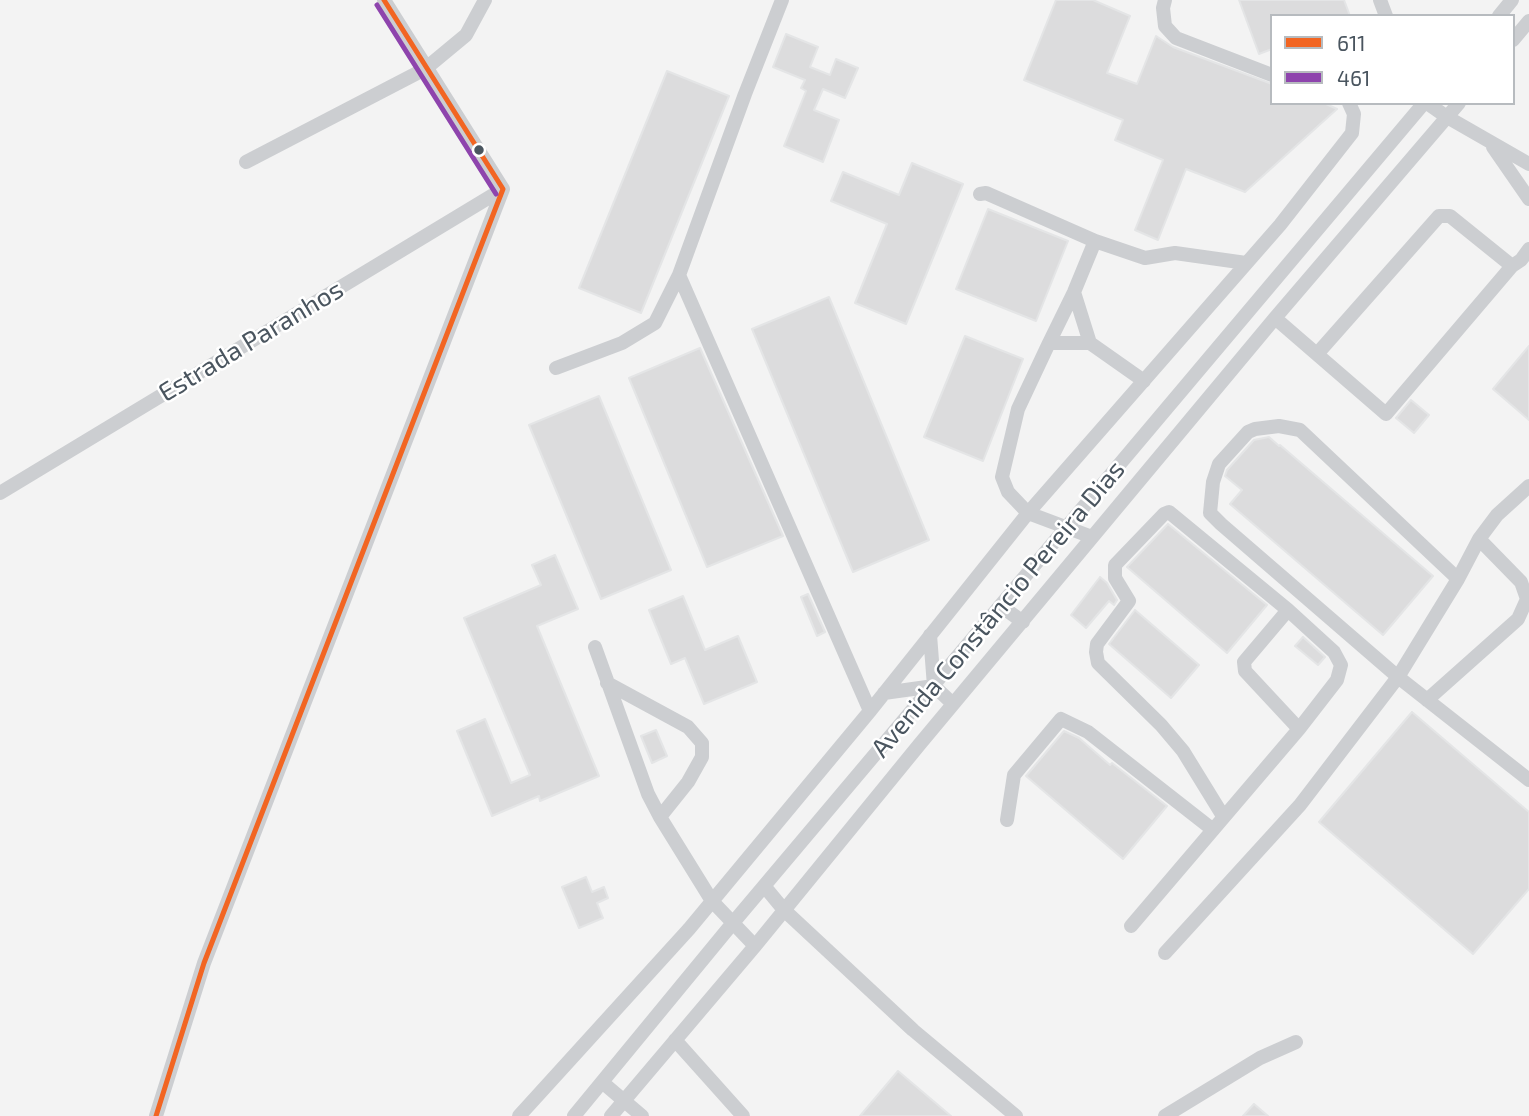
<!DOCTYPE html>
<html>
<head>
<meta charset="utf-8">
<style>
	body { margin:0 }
	#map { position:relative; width:1529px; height:1116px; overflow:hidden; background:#f3f3f3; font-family:"Exo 2",sans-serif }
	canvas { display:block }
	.legend { position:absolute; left:1270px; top:14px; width:245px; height:91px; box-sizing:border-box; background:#fff; border:2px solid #b7bbbf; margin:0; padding:9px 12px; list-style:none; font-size:21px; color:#4a555f }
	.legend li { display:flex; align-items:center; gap:14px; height:35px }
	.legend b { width:35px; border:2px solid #b7bbbf }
</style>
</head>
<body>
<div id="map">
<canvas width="1529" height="1116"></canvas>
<ul class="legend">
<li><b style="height:9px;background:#f26522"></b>611</li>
<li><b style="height:9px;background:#8e44ad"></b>461</li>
</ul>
</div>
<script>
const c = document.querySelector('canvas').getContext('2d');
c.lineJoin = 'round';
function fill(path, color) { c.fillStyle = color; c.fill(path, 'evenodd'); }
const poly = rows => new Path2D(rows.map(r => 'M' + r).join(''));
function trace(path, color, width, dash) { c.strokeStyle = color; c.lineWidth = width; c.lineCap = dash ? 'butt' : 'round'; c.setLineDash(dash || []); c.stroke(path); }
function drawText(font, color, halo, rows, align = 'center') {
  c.font = font + ' "Exo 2",sans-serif'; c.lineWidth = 5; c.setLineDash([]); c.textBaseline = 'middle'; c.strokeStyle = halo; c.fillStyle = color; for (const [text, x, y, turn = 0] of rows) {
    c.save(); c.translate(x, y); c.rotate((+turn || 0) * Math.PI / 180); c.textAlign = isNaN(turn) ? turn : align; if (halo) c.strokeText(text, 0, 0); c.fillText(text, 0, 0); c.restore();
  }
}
const building = poly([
	[1056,0,1093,0,1130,16,1107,73,1137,84,1156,36,1173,47,1272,84,1272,103,1324,103,1337,109,1245,192,1186,169,1158,240,1135,230,1163,160,1115,140,1123,120,1024,80,1056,0],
	[1239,0,1344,0,1350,16,1272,16,1272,49,1259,54,1239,0],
	[786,34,818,47,810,67,830,75,836,59,858,68,845,98,823,89,814,110,839,120,823,162,784,146,806,91,801,88,805,80,773,67,786,34],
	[667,71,729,96,641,313,579,288,667,71],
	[912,163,963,184,906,324,855,303,887,224,831,201,843,172,899,195,912,163],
	[988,209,1068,241,1036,321,956,289,988,209],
	[829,297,929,540,853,572,752,329,829,297],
	[965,336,1023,359,983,461,924,437,965,336],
	[1529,346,1529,420,1493,389,1529,346],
	[700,348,783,536,707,567,629,378,700,348],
	[599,396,671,570,601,599,529,425,599,396],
	[1411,400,1429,415,1414,433,1396,418,1411,400],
	[1269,437,1279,446,1280,445,1433,576,1383,635,1230,504,1242,490,1225,476,1227,470,1254,440,1269,437],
	[1168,524,1267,605,1227,653,1127,567,1168,524],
	[555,555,578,609,537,626,599,776,540,801,539,796,492,816,457,731,485,719,511,783,530,775,464,618,541,585,532,565,555,555],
	[1100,577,1107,583,1117,600,1114,605,1109,601,1086,628,1071,615,1100,577],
	[808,594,825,632,817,636,801,597,808,594],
	[683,596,705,650,738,636,757,682,704,704,685,658,671,664,649,610,683,596],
	[1135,610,1199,665,1171,698,1109,644,1135,610],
	[1303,637,1325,657,1318,665,1295,646,1303,637],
	[1412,712,1529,812,1529,889,1473,954,1319,822,1412,712],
	[656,730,667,756,652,763,641,736,656,730],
	[1064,731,1079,738,1110,765,1112,763,1167,806,1123,859,1026,776,1064,731],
	[586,877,592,892,604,887,608,898,597,903,603,918,579,928,562,887,586,877],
	[898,1071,951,1116,860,1116,898,1071],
	[1254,1104,1268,1116,1243,1116,1254,1104]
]);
const minor = poly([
	[384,0,503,189],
	[1165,0,1163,8,1165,26,1176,38,1272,75],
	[1380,0,1386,16],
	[1499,16,1512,0],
	[1513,40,1529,21],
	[1427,103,1447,117,1529,164],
	[1493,147,1529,199],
	[246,162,425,69,466,35,485,0],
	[980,194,986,193,1095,241],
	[679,275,870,711],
	[1074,292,1090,343],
	[1275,318,1386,414,1512,266],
	[1049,343,1074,292,1095,241,1145,258,1175,253,1246,263],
	[1317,354,1439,216,1450,216,1512,266,1521,260,1529,249],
	[556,368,622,343,655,323,679,275,745,94,782,0],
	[0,493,503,189],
	[1092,537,1028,513,1008,492,1002,477,1018,409,1049,343,1090,343,1144,381],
	[1479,539,1497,515,1529,486],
	[1001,606,1023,622],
	[1288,610,1244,662,1245,671,1299,729],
	[930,635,934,686,953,704],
	[595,647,648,794,660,817,712,901,755,946],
	[607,683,688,727,702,743,702,757,688,782,660,817],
	[884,693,934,686],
	[1427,700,1518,619,1527,599,1521,582,1479,539,1458,579],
	[1007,820,1014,775,1061,719,1088,732,1212,829],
	[765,887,784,910,913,1030,1016,1116],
	[1131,926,1299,729,1337,680,1341,665,1334,652,1288,610,1169,512,1164,514,1115,565,1115,578,1129,601,1097,644,1096,652,1098,663,1161,725,1183,751,1223,816],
	[1165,953,1300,805,1398,677,1458,579,1300,430,1279,426,1255,429,1248,432,1219,464,1213,482,1210,513,1221,524,1398,677,1529,780],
	[675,1040,743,1116],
	[602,1082,642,1116],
	[156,1116,204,963,503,189],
	[519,1116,689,929,870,711,1028,513,1280,225,1352,133,1354,114,1349,103],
	[574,1116,732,924,1424,103],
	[611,1116,755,946,919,745,1275,318,1459,103],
	[1165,1116,1260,1058,1296,1042]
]);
const bus1 = poly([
	[156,1116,204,963,503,189,384,0]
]);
const bus2 = poly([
	[377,5,496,194]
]);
const markers = [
	[479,150,6,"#4a555f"]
];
const streetNames = [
	["Estrada Paranhos",251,341,-31],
	["Avenida Constâncio Pereira Dias",998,609,-50]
];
fill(building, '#dcdcdd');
trace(building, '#e4e5e6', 2);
trace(minor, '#ccced1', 14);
trace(bus1, '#f26522', 5);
trace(bus2, '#8e44ad', 5);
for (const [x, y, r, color] of markers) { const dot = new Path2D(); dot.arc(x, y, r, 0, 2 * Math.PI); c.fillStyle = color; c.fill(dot); trace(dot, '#fff', 2.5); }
drawText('26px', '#4a555f', '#fff', streetNames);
</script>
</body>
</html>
